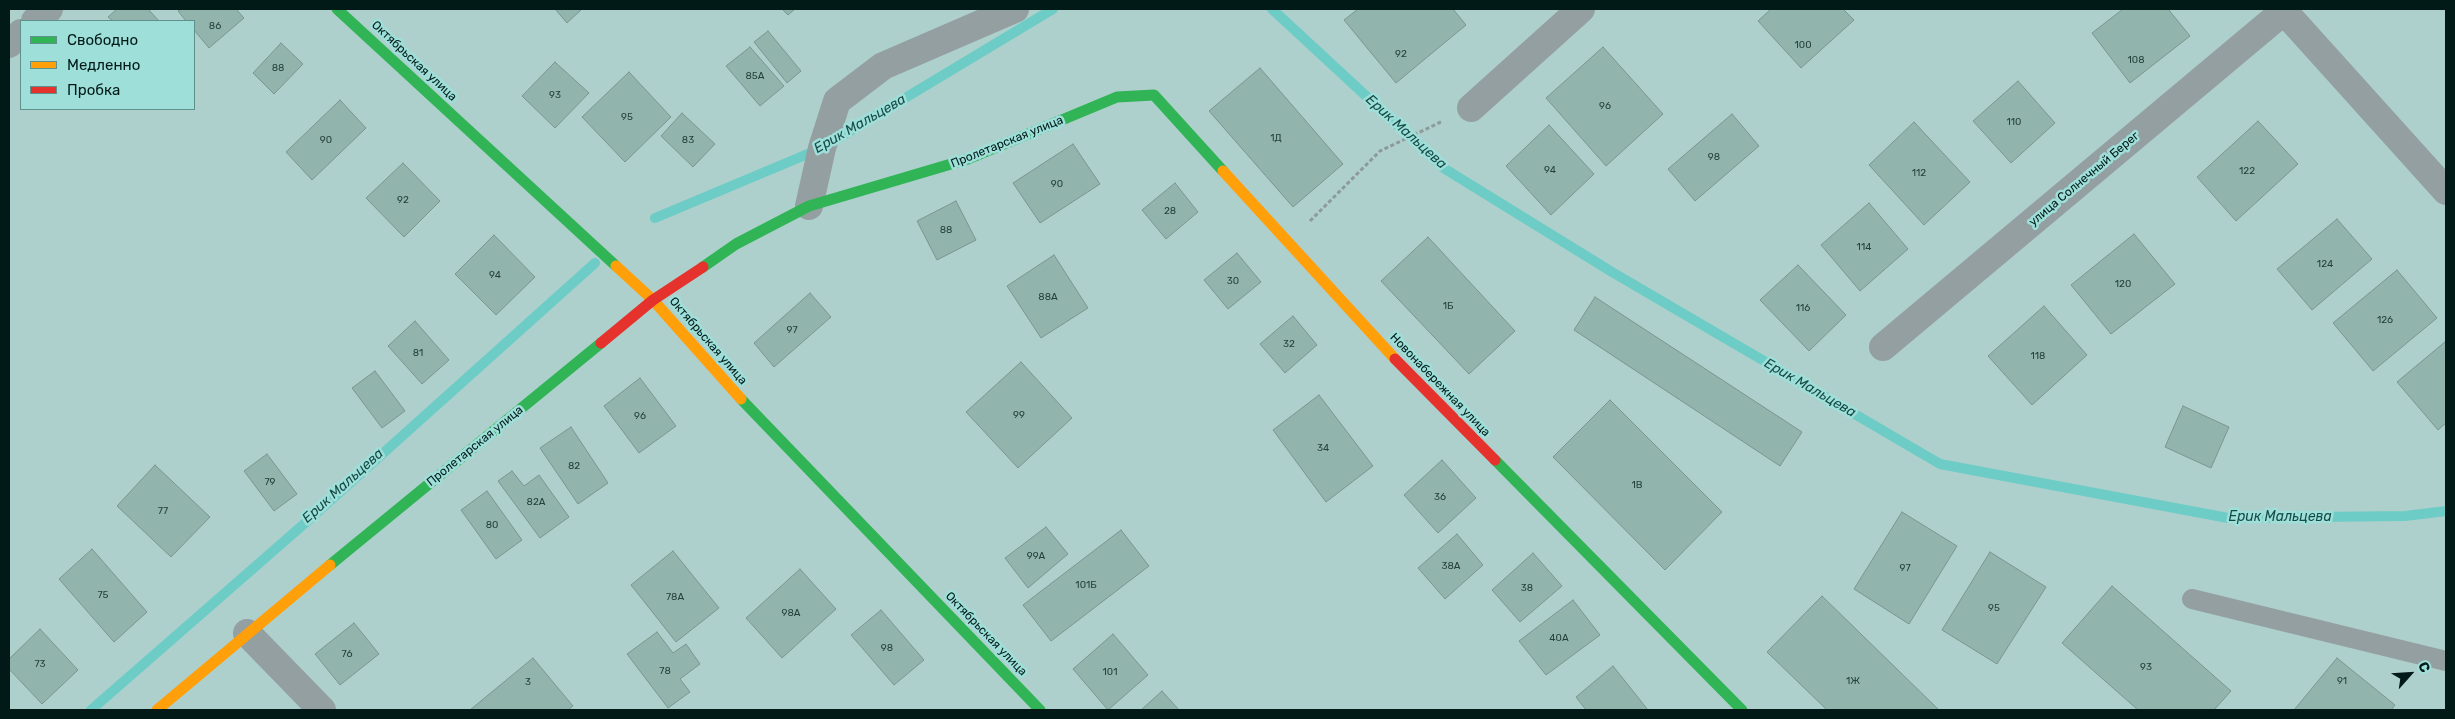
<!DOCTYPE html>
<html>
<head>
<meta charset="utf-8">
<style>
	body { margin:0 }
	#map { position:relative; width:2455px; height:719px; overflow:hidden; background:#aed0cd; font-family:Rubik,sans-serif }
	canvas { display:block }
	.frame { position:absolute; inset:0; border:10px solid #011a18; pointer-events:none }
	.legend { position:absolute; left:20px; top:20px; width:175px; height:90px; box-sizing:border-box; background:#9fdfd9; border:1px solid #60908c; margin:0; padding:6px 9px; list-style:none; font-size:15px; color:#011a18 }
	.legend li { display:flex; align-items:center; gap:10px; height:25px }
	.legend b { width:25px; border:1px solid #60908c }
	.north { position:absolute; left:2385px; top:649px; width:50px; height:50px; -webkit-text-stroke:4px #9fdfd9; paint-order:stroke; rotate:64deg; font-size:14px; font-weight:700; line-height:20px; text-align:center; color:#011a18 }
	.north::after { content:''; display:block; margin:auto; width:18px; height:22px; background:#011a18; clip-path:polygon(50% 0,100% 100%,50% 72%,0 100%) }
</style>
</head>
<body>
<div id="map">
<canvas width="2455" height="719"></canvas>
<div class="frame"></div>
<ul class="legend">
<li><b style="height:6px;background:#30b455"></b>Свободно</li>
<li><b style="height:6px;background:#ff9f0a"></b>Медленно</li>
<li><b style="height:6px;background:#e5322d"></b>Пробка</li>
</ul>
<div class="north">С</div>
</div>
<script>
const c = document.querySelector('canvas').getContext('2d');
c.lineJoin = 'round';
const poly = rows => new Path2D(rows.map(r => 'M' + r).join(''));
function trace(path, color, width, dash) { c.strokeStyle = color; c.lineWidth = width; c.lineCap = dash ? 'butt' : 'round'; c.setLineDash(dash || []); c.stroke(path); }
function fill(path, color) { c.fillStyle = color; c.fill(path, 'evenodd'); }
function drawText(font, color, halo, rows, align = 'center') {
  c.font = font + ' Rubik,sans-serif'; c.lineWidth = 5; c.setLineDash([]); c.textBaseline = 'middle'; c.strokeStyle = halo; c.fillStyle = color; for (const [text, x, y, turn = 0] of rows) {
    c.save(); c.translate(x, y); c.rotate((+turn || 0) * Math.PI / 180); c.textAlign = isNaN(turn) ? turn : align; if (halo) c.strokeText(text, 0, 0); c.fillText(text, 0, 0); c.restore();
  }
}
const stream = poly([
	[1272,9,1445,169,1612,272,1940,464,2228,518,2405,516,2446,511],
	[655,218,822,148,1053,9],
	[91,710,312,517,595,263]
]);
const building = poly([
	[117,9,148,9,159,21,113,21,108,17,117,9],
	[182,9,236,9,244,18,209,48,194,30,194,21,186,21,178,11,182,9],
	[555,9,582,9,567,23,555,9],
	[782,9,795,9,788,15,782,9],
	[1358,9,1453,9,1466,25,1396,83,1344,20,1358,9],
	[1771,9,1843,9,1854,20,1801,68,1758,21,1771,9],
	[2123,9,2168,9,2190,36,2130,83,2092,33,2123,9],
	[768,31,801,71,787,83,754,42,768,31],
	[281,43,303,64,274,94,253,73,281,43],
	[750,47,784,86,760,106,726,66,750,47],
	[1603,47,1663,114,1606,166,1546,98,1603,47],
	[555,62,589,93,555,128,522,96,555,62],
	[1260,68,1343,164,1293,207,1209,111,1260,68],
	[629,72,671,117,625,162,582,117,629,72],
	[2018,81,2055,123,2011,163,1973,121,2018,81],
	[340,100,366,128,312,180,286,152,340,100],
	[682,113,715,144,693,167,661,136,682,113],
	[1732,114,1759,146,1695,201,1668,169,1732,114],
	[2258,121,2298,164,2236,221,2197,177,2258,121],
	[1914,122,1970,182,1924,225,1869,165,1914,122],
	[1549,125,1594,174,1551,215,1506,166,1549,125],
	[1073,144,1100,184,1040,223,1013,183,1073,144],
	[403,163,440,201,404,237,366,198,403,163],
	[1175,183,1198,212,1166,239,1142,210,1175,183],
	[956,201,976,240,937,260,917,221,956,201],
	[1869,203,1908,249,1860,291,1821,245,1869,203],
	[2337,219,2372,259,2312,310,2277,269,2337,219],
	[2134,234,2175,284,2111,334,2071,285,2134,234],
	[494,235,535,277,496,315,455,274,494,235],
	[1428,237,1515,331,1469,374,1381,281,1428,237],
	[1237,253,1261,282,1228,309,1204,280,1237,253],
	[1054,255,1088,308,1041,338,1007,286,1054,255],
	[1798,265,1846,315,1809,351,1760,300,1798,265],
	[2397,270,2437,318,2373,371,2333,323,2397,270],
	[810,293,831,317,774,367,754,343,810,293],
	[1595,297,1802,432,1780,466,1574,330,1595,297],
	[2044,306,2087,355,2032,405,1988,356,2044,306],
	[1293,316,1317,345,1285,373,1260,344,1293,316],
	[415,321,449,360,422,384,388,346,415,321],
	[2446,341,2446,423,2438,430,2397,382,2446,341],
	[1021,362,1072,418,1018,468,966,412,1021,362],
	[375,371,405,411,382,428,352,388,375,371],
	[640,378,676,426,639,453,604,406,640,378],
	[1319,395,1373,466,1326,502,1273,430,1319,395],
	[1610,400,1722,512,1665,570,1553,457,1610,400],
	[2183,406,2229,427,2211,468,2165,447,2183,406],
	[571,427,608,483,578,504,540,448,571,427],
	[267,454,297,494,274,511,244,471,267,454],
	[1442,460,1476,498,1438,533,1404,495,1442,460],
	[155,465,210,517,171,557,117,506,155,465],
	[512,471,524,486,539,475,569,517,540,538,498,481,512,471],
	[487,491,522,540,496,559,461,510,487,491],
	[1902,512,1957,546,1909,624,1854,589,1902,512],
	[1046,527,1068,554,1028,588,1005,558,1046,527],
	[1121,530,1149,566,1051,641,1023,605,1121,530],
	[1457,534,1483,565,1445,599,1418,568,1457,534],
	[92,549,147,612,114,642,59,579,92,549],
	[673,551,719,608,676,642,631,585,673,551],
	[1990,552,2046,587,1997,664,1942,630,1990,552],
	[1533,553,1562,586,1520,622,1492,590,1533,553],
	[800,569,836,609,782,658,746,618,800,569],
	[2112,586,2231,691,2214,710,2138,710,2062,643,2112,586],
	[1822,596,1939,710,1827,710,1767,652,1822,596],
	[1573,600,1600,635,1546,675,1519,641,1573,600],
	[881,610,924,660,894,685,851,635,881,610],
	[354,623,379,654,340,685,315,654,354,623],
	[40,629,78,670,42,704,9,669,9,659,40,629],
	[657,632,673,653,686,644,700,664,680,679,690,692,668,708,627,654,657,632],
	[1113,634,1148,675,1108,710,1073,669,1113,634],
	[533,658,573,706,568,710,470,710,533,658],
	[2337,658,2395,705,2391,710,2294,710,2337,658],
	[1613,666,1648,710,1586,710,1576,697,1613,666],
	[1162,691,1179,710,1141,710,1162,691]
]);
const path = poly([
	[1310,221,1380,151,1443,121]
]);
const lane = poly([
	[2192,599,2446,661]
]);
const street = poly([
	[2282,9,2446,191],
	[35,21,49,9],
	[9,44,21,33],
	[1471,108,1581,9],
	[809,206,822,148,837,101,883,66,1015,9],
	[1883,347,2284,11],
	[247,633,322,710]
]);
const fast = poly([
	[337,9,616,266],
	[703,267,736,244,809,206,968,159,1117,97,1154,95,1223,171],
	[741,399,1040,710],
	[1495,460,1742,710],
	[330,565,601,343]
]);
const slow = poly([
	[1223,171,1395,359],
	[616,266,653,300,741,399],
	[157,710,330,565]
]);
const jam = poly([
	[601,343,653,300,703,267],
	[1395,359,1495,460]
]);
const numberNames = [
	["86",215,26],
	["100",1803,45],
	["92",1401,54],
	["108",2136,60],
	["88",278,68],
	["85А",755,76],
	["93",555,95],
	["96",1605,106],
	["95",627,117],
	["110",2014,122],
	["1Д",1276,138],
	["90",326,140],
	["83",688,140],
	["98",1714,157],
	["94",1550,170],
	["122",2247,171],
	["112",1919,173],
	["90",1057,184],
	["92",403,200],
	["28",1170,211],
	["88",946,230],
	["114",1864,247],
	["124",2325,264],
	["94",495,275],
	["30",1233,281],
	["120",2123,284],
	["88А",1048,297],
	["1Б",1448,306],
	["116",1803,308],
	["126",2385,320],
	["97",792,330],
	["32",1289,344],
	["81",418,353],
	["118",2038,356],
	["99",1019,415],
	["96",640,416],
	["34",1323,448],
	["82",574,466],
	["79",270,482],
	["1В",1637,485],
	["36",1440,497],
	["82А",536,502],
	["77",163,511],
	["80",492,525],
	["99А",1036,556],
	["38А",1451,566],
	["97",1905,568],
	["101Б",1086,585],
	["38",1527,588],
	["75",103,595],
	["78А",675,597],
	["95",1994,608],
	["98А",791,613],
	["40А",1559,638],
	["98",887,648],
	["76",347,654],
	["73",40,664],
	["93",2146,667],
	["78",665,671],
	["101",1110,672],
	["1Ж",1853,681],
	["91",2342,681],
	["3",528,682]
];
const streetNames = [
	["Октябрьская улица",414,61,43],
	["Пролетарская улица",1007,142,-22],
	["улица Солнечный Берег",2084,179,-40],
	["Октябрьская улица",708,341,49],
	["Новонабережная улица",1440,385,46],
	["Пролетарская улица",475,446,-39],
	["Октябрьская улица",986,634,46]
];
const waterNames = [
	["Ерик Мальцева",860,124,-30],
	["Ерик Мальцева",1406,132,42],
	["Ерик Мальцева",1810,388,30],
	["Ерик Мальцева",343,486,-42],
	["Ерик Мальцева",2280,517]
];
trace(stream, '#6dccc5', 10);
fill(building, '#91b4ac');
trace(building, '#7b9590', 1);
trace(path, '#8c9a9b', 3, [4, 2.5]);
trace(lane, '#949fa2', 20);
trace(street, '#949fa2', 28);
trace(fast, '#30b455', 11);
trace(slow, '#ff9f0a', 11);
trace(jam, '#e5322d', 11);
drawText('10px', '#25403d', null, numberNames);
drawText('12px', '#011a18', '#9fdfd9', streetNames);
drawText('italic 14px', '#154b47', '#9fdfd9', waterNames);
</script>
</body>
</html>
